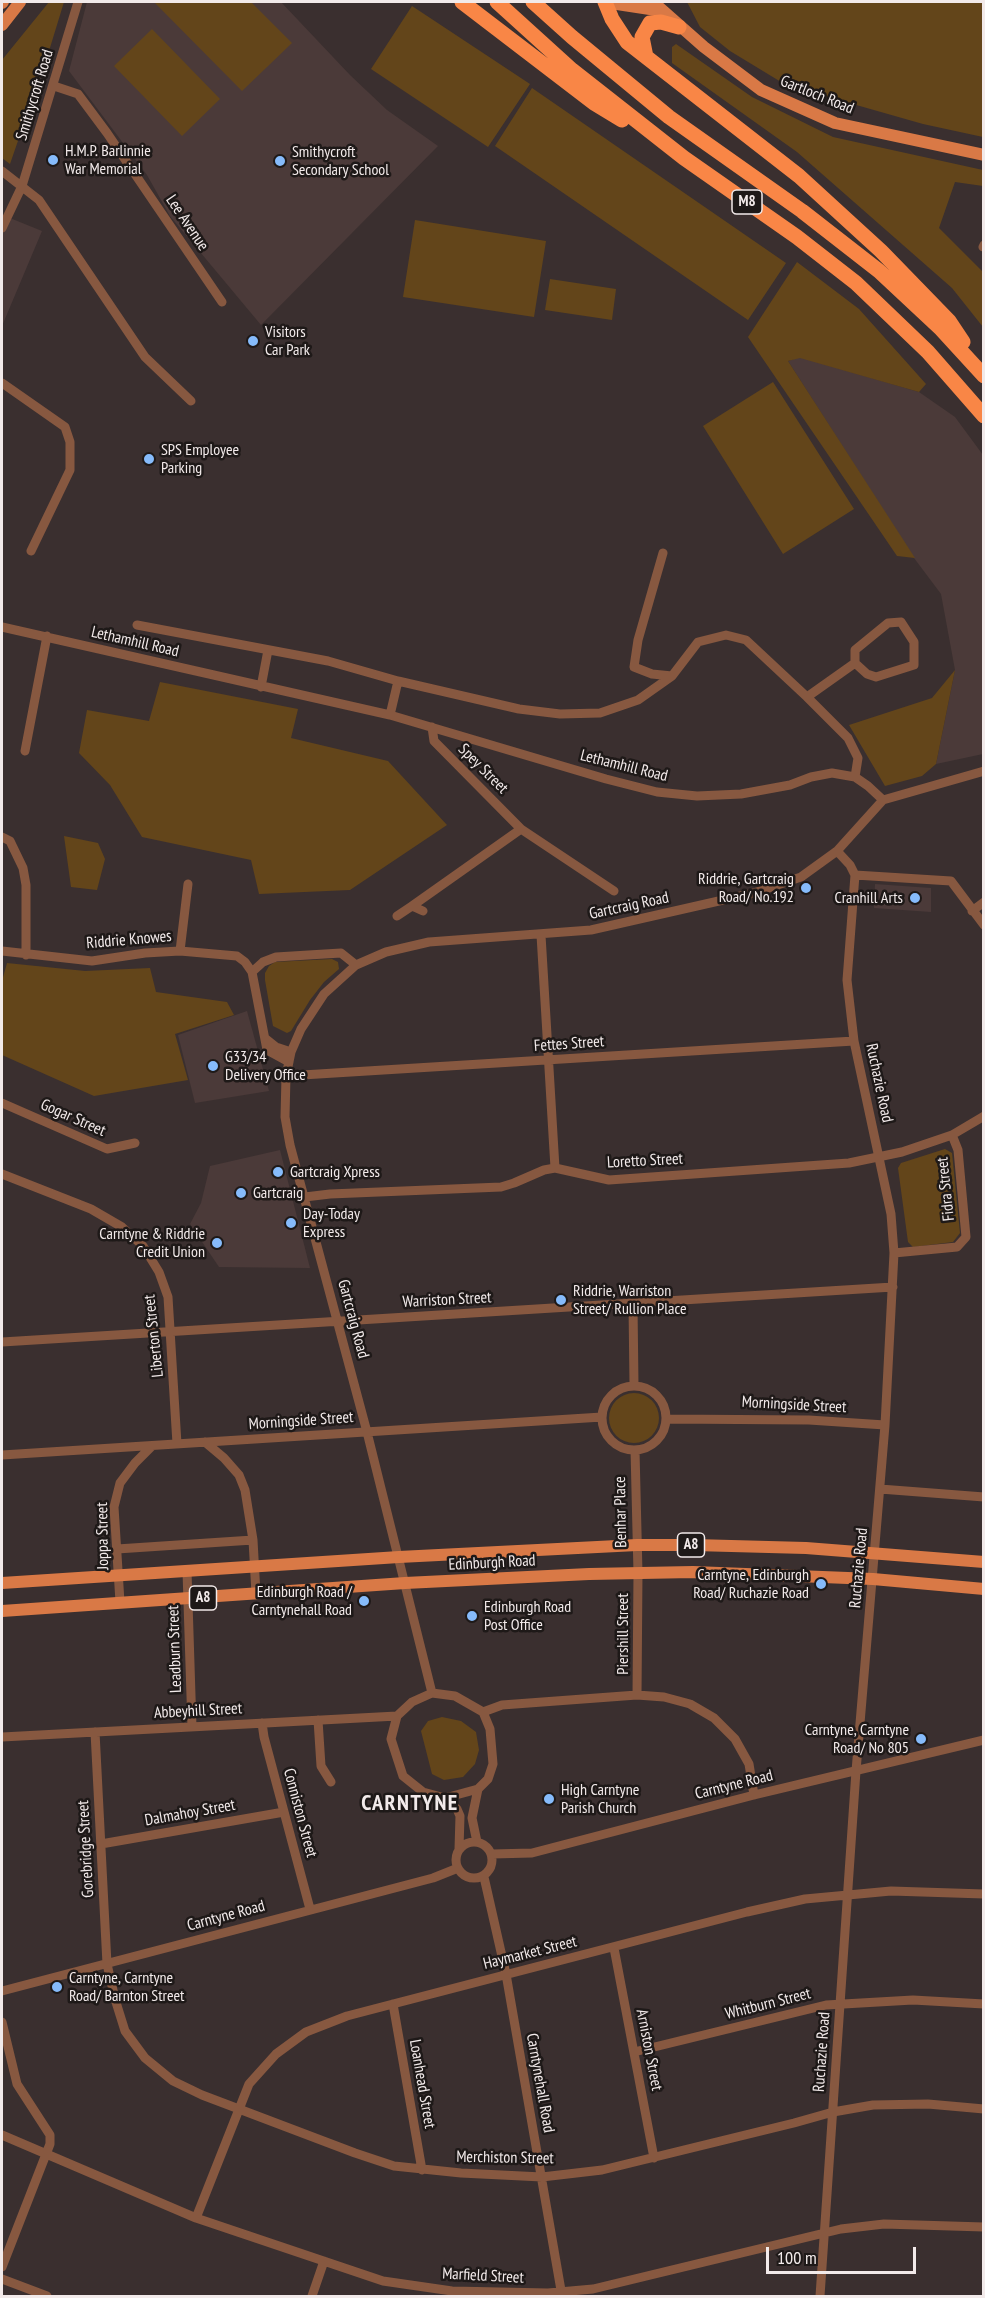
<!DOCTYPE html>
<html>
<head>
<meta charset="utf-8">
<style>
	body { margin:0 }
	#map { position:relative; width:985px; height:2298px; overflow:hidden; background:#3a2f2f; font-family:"PT Sans Narrow",sans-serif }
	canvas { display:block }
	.frame { position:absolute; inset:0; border:3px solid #f2eaea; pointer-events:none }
	.scale { position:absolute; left:766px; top:2247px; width:150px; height:27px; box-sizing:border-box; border:3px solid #f2eaea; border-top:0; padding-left:8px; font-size:18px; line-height:21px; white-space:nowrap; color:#f2eaea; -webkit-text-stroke:4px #1e1918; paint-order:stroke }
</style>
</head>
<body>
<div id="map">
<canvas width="985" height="2298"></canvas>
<div class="frame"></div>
<div class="scale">100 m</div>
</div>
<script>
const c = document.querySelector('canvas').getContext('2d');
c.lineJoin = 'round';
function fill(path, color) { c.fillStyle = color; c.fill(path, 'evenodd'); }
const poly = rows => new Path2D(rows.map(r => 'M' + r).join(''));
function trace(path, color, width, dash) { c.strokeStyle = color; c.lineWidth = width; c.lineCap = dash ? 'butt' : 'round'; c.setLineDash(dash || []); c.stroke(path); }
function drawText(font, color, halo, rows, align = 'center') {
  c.font = font + ' "PT Sans Narrow",sans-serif'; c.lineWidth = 5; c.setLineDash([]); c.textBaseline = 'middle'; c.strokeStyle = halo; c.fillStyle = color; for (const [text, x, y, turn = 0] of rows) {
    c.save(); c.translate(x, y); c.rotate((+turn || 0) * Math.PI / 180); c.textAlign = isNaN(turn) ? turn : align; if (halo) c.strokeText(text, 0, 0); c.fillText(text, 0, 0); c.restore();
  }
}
const built = poly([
	[87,2,281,2,350,75,387,110,438,146,261,325,170,216,147,175,69,71],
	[5,216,42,231,2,326,2,223],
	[800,357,919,392,955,417,983,455,983,754,936,764,955,670,941,594,914,558,788,361],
	[875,884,931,888,931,912,874,908],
	[247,1011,269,1091,195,1103,178,1035],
	[280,1150,310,1268,219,1267,190,1224,201,1203,210,1166]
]);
const green = poly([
	[49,2,64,2,49,51,10,164,2,158,2,60],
	[154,2,251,2,292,43,242,91],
	[687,2,983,2,983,137,923,124,786,85,730,51,700,27],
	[412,6,530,84,488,147,371,69],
	[152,29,220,99,182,136,114,66],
	[676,44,752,97,833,137,983,170,983,186,955,182,939,228,983,272,983,327,952,288,797,152,672,63,672,47],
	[532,88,786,263,748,320,495,146],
	[415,220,546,241,534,317,403,297],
	[797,262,859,309,926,384,919,392,800,358,788,361,915,558,897,556,748,337],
	[550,279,616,289,612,320,545,310],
	[773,382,854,509,783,554,703,426],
	[955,670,936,764,922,776,885,786,849,725,932,698],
	[160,682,298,709,291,738,388,761,447,825,350,890,259,894,251,860,142,837,110,785,79,753,87,710,149,721],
	[64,836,98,843,105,859,97,890,71,887],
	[332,959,338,962,339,969,324,982,310,1000,291,1031,287,1033,273,1026,265,980,265,973,269,966,275,962],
	[7,963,85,971,150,968,156,992,227,1002,234,1015,175,1034,188,1080,94,1096,2,1055,2,981],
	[945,1149,952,1153,960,1233,953,1242,913,1247,908,1242,898,1168,901,1163],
	'609 1418a25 25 0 1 1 50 0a25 25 0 1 1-50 0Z',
	[442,1717,461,1721,476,1732,479,1750,475,1764,463,1777,444,1780,432,1774,421,1731,428,1721]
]);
const minor = poly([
	[54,86,78,94,107,133,222,302],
	[2,171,39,200,145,357,191,401],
	[2,228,22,186,78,2],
	[983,247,984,245],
	[2,383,65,427,70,442,70,470,31,551],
	[663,553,638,640,634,667,652,674,672,676],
	[901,622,914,642,914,665,876,677,867,674,855,663,855,650,888,623,901,622],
	[137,625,328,661,398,681,519,709,560,714,600,713,638,700,672,676,698,642,726,635,746,640,807,697,848,738,858,758,855,777],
	[2,627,390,715,606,779,657,792,697,796,741,794,790,785,811,777,832,773,855,777,868,786,883,800],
	[261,687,268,650],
	[807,697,855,663],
	[390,715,398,681],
	[432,727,434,741,521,829,614,891],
	[25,751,47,636],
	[2,837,10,841,23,868,26,885,26,955],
	[855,875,951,881,984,925],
	[423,911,412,906,521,829],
	[972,911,984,902],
	[397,916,412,906],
	[541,935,555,1168],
	[2,951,92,961,145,953,180,951,237,956,245,962,252,972,267,1050,289,1062],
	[180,951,188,884],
	[252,972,263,962,276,957,341,953,356,965],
	[266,1039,276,1047,291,1052],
	[286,1076,854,1041],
	[2,1103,107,1149,135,1143],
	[2,1174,91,1209,122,1227,143,1246,159,1272,168,1297,177,1444],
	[305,1197,330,1194,501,1187,514,1183,544,1170,555,1168,609,1180,849,1163,902,1152,952,1135,984,1116],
	[894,1253,957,1247,966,1237,958,1150,952,1135],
	[633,1305,634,1385],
	[2,1342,893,1287],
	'602 1418a32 32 0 1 1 64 0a32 32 0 1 1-64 0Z',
	[667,1419,809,1420,885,1425],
	[205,1442,224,1458,239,1475,245,1490,253,1540,256,1594],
	[635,1450,638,1573,637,1695],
	[2,1455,602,1417],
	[880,1489,984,1497],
	[117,1549,253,1540],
	[187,1571,192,1727],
	[120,1602,114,1507,120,1483,135,1463,152,1446],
	[432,1693,367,1432,290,1145,285,1117,286,1076,291,1052,301,1029,324,994,356,965,386,952,429,942,591,930,754,893,801,877,837,851,883,800,984,771],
	[432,1693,455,1696,483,1712,490,1729,493,1764,488,1779,478,1789,445,1798,423,1792,403,1776,391,1739,397,1716,412,1702,432,1693],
	[483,1712,502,1705,637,1695,664,1697,690,1704,714,1718,735,1739,749,1764,754,1795],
	[318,1720,321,1766,331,1782],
	[262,1723,264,1737,310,1909],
	[95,1732,107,1964,115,1999,125,2031,145,2058,173,2081,202,2095,355,2153,394,2166,461,2173,542,2177,602,2170,794,2123,833,2112,873,2105,928,2104,984,2109],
	[2,1737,397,1716],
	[445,1798,457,1809,460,1816,459,1849],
	'456 1860a18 18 0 1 1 36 0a18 18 0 1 1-36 0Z',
	[477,1842,472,1818,478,1789],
	[101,1844,284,1812],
	[492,1854,532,1853,754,1795,984,1740],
	[484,1877,506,1974,562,2296],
	[614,1948,654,2158],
	[2,1991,433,1878,458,1868],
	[393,2004,422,2170],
	[2,2022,17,2084,50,2135,50,2144,2,2267],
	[634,2052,826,2005,913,2000,984,2004],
	[2,2135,196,2218,383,2281,452,2291,548,2293,593,2289,841,2229,884,2224,984,2227],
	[196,2218,249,2084,276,2054,306,2032,347,2016,393,2004,747,1912,805,1899,891,1891,984,1894],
	[2,2279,47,2296],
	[312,2296,324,2261],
	[820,2296,856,1771,885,1425,894,1253,891,1214,854,1041,847,980,855,875,850,865,837,851]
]);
const major = poly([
	[604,2,663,11],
	[653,2,704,47,761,90,835,123,984,155],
	[2,3,3,2],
	[2,25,20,2],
	[2,1583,399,1557,637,1545,694,1545,806,1548,984,1562],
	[2,1611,405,1583,589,1574,693,1572,772,1575,873,1579,984,1589]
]);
const highway = poly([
	[462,2,594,103,622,120],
	[497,2,572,70,684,158,797,237,856,283,928,352,984,416],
	[533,2,572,37,669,117,802,211,879,271,940,328,984,376],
	[605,2,612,19,627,42,799,176,881,251,949,321,963,342],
	[646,57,642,37,650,23,661,22,679,27]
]);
const markers = [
	[53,160,6,"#86bbfb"],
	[280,161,6,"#86bbfb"],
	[253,341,6,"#86bbfb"],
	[149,459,6,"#86bbfb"],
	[806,888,6,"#86bbfb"],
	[915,898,6,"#86bbfb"],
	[213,1066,6,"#86bbfb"],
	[278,1172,6,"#86bbfb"],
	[241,1193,6,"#86bbfb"],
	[291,1223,6,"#86bbfb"],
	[217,1243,6,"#86bbfb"],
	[561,1300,6,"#86bbfb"],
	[821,1584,6,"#86bbfb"],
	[364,1601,6,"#86bbfb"],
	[472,1616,6,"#86bbfb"],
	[921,1739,6,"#86bbfb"],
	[549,1799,6,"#86bbfb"],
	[57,1987,6,"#86bbfb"]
];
const shields = [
	[747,202,30],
	[691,1545,27],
	[203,1598,27]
];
const shieldNames = [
	["M8",747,202],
	["A8",691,1545],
	["A8",203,1598]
];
const streetNames = [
	["Smithycroft Road",35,95,-73],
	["Gartloch Road",817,95,22],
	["Lee Avenue",187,223,56],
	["Lethamhill Road",135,642,13],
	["Lethamhill Road",624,766,14],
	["Spey Street",483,769,45],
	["Gartcraig Road",629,906,-12],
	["Riddrie Knowes",129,940,-5],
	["Fettes Street",569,1044,-4],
	["Ruchazie Road",879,1083,78],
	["Gogar Street",73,1118,24],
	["Loretto Street",645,1161,-3],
	["Fidra Street",946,1189,-96],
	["Warriston Street",447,1300,-3],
	["Gartcraig Road",353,1319,75],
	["Liberton Street",154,1336,-96],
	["Morningside Street",794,1405,3],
	["Morningside Street",301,1421,-4],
	["Benhar Place",621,1512,-91],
	["Joppa Street",103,1536,-91],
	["Edinburgh Road",492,1563,-3],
	["Ruchazie Road",859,1568,-85],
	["Piershill Street",623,1634,-90],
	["Leadburn Street",175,1649,-92],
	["Abbeyhill Street",198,1711,-3],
	["Carntyne Road",734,1785,-14],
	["Dalmahoy Street",190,1813,-10],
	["Conniston Street",300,1813,75],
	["Gorebridge Street",86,1849,-93],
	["Carntyne Road",226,1916,-15],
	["Haymarket Street",530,1953,-14],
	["Whitburn Street",768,2004,-14],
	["Arniston Street",649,2050,79],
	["Ruchazie Road",822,2052,-86],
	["Carntynehall Road",540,2083,80],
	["Loanhead Street",422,2084,80],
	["Merchiston Street",505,2158,1],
	["Marfield Street",483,2276,3]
];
const poiNames = [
	["H.M.P. Barlinnie",65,151],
	["War Memorial",65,169],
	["Smithycroft",292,152],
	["Secondary School",292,170],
	["Visitors",265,332],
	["Car Park",265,350],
	["SPS Employee",161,450],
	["Parking",161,468],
	["Riddrie, Gartcraig",794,879,"right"],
	["Road/ No.192",794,897,"right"],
	["Cranhill Arts",903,898,"right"],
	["G33/34",225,1057],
	["Delivery Office",225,1075],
	["Gartcraig Xpress",290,1172],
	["Gartcraig",253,1193],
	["Day-Today",303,1214],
	["Express",303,1232],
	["Carntyne & Riddrie",205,1234,"right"],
	["Credit Union",205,1252,"right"],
	["Riddrie, Warriston",573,1291],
	["Street/ Rullion Place",573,1309],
	["Carntyne, Edinburgh",809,1575,"right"],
	["Road/ Ruchazie Road",809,1593,"right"],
	["Edinburgh Road /",352,1592,"right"],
	["Carntynehall Road",352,1610,"right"],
	["Edinburgh Road",484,1607],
	["Post Office",484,1625],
	["Carntyne, Carntyne",909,1730,"right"],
	["Road/ No 805",909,1748,"right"],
	["High Carntyne",561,1790],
	["Parish Church",561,1808],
	["Carntyne, Carntyne",69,1978],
	["Road/ Barnton Street",69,1996]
];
const districtNames = [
	["CARNTYNE",410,1804]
];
fill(built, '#4b3a39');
fill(green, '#63451a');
trace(minor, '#875840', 9);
trace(major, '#d97946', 12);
trace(highway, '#f98646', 15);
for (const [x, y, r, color] of markers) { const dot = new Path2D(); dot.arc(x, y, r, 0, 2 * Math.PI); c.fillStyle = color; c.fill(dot); trace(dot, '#1e1918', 2); }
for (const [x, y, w] of shields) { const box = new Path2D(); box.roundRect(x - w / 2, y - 12, w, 24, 4.5); c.fillStyle = '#1e1918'; c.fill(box); trace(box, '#f2eaea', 1.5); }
drawText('bold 15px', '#f2eaea', null, shieldNames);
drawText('16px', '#f2eaea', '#1e1918', streetNames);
drawText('16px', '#f2eaea', '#1e1918', poiNames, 'left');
c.letterSpacing = '1.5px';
drawText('bold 22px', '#f2eaea', '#1e1918', districtNames);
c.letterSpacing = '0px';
</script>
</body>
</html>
